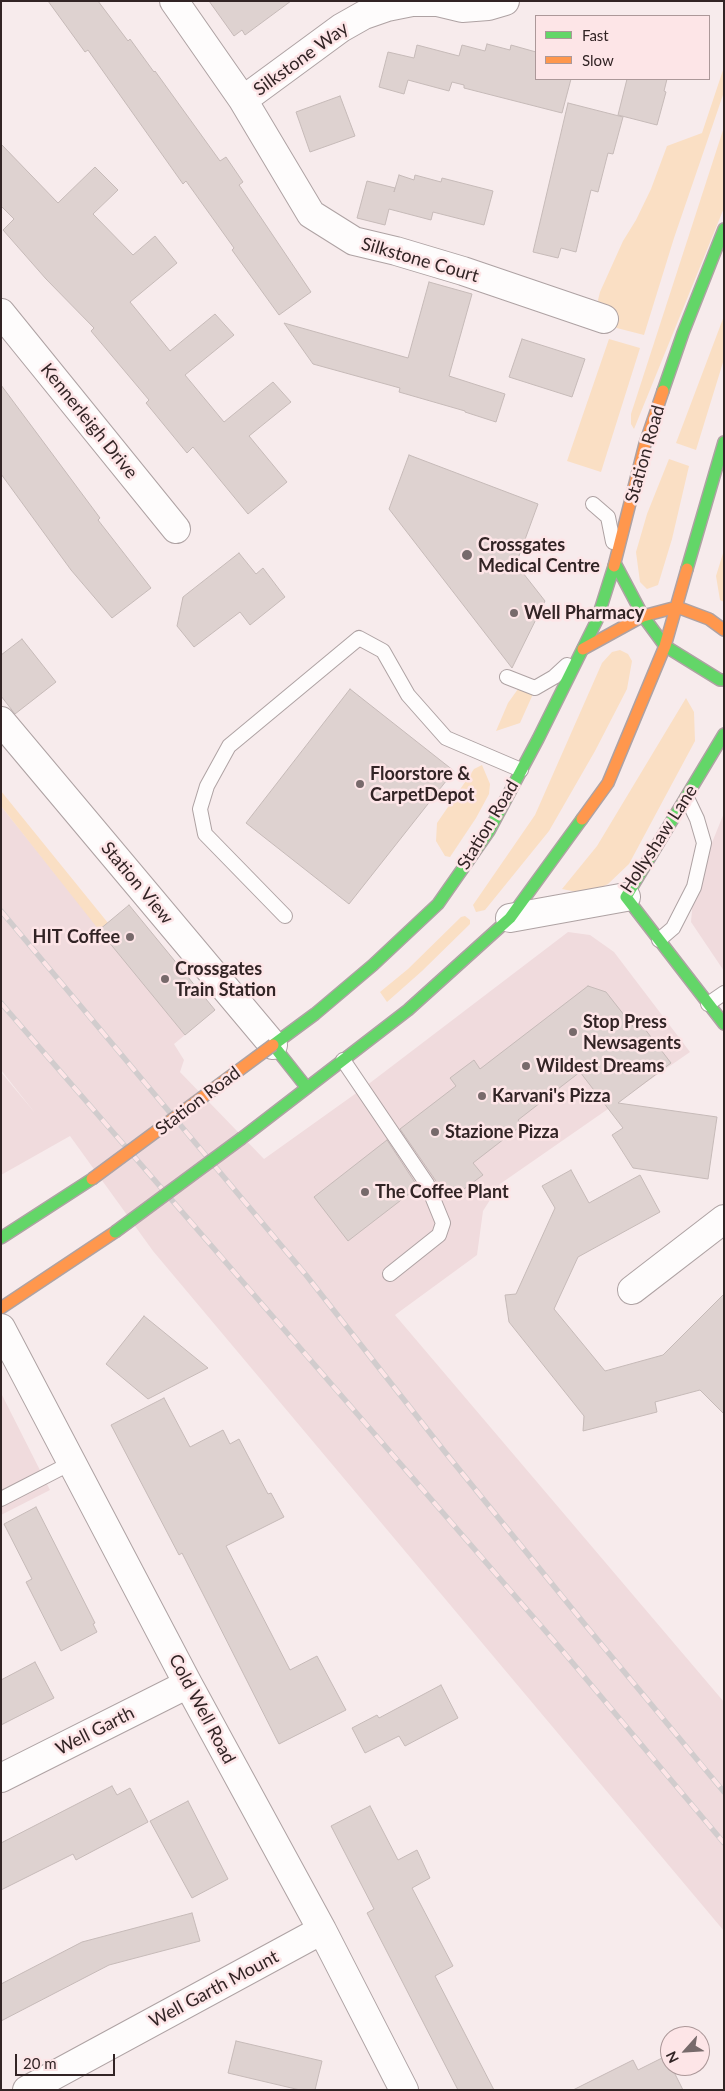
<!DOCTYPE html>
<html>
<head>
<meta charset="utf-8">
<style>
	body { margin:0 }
	#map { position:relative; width:725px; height:2091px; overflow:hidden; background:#f7ebec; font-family:Lato,sans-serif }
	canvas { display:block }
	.frame { position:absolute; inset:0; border:2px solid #322425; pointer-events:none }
	.legend { position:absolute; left:535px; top:15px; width:175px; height:65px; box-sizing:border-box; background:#fde5e7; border:1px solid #ac9899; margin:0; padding:6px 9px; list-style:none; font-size:15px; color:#322425 }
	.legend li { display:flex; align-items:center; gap:10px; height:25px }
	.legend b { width:25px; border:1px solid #ac9899 }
	.north { position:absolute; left:660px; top:2026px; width:50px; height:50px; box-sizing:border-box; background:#fde5e7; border:1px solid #ac9899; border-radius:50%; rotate:244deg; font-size:14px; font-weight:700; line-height:20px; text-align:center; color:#322425 }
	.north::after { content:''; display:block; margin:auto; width:18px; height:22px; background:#776a6b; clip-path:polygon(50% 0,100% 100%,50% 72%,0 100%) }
	.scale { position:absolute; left:15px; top:2054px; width:100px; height:22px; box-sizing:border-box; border:2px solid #322425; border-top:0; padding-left:6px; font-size:15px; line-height:18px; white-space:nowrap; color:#322425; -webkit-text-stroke:4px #fde5e7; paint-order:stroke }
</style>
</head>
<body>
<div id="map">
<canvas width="725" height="2091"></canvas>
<div class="frame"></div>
<ul class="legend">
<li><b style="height:6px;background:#63d668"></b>Fast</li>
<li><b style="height:6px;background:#ff974d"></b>Slow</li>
</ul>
<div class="north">N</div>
<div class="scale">20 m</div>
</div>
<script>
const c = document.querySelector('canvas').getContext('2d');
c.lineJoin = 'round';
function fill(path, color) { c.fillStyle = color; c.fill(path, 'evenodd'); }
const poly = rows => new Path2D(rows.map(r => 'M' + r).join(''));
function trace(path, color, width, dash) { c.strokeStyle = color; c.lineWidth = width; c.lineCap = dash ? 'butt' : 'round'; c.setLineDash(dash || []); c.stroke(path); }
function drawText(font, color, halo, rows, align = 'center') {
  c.font = font + ' Lato,sans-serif'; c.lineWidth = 5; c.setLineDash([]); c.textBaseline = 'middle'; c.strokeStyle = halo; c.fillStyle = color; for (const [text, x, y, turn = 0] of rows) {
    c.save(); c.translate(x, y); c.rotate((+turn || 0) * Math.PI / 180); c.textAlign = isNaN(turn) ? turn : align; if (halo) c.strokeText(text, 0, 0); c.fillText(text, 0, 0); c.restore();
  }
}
const built = poly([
	[1,806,185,1035,174,1044,184,1060,180,1072,264,1159,362,1089,568,932,590,935,614,952,690,1052,500,1184,483,1211,477,1255,395,1315,724,1702,724,1931,153,1251,70,1136,1,1175,1,1072,35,1113,1,1070],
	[724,813,724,971,691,922,694,887],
	[1,1393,50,1490,1,1515]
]);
const green = poly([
	[724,67,724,92,674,238,644,335,609,326,599,306,598,300,600,292,623,241,636,220,651,189,667,146,702,133],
	[724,127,724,208,634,429,631,424,631,414],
	[724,316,724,359,696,450,676,443],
	[609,339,640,348,601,472,567,461],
	[669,459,689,466,672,539,658,585,647,589,640,582,636,552,647,514],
	[724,550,724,602,720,600,716,576],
	[620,650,628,654,632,661,627,689,595,751,549,831,485,910,476,912,473,905,535,815,602,663,612,652],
	[518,689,533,694,520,723,496,731,508,703],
	[686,698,694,712,695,741,629,864,608,884,587,894,562,889,597,846],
	[482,765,490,784,489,794,476,818,450,857,445,856,436,841,437,823,474,769],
	[1,791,108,923,99,930,1,806],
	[465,916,470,920,470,924,422,971,387,1002,380,992,408,969,461,917]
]);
const building = poly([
	[48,1,98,1,128,41,130,39,154,72,155,71,220,161,226,157,243,182,239,185,311,292,279,315,232,250,234,248,186,181,183,184,88,50,85,52,48,1],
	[209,1,291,1,245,35,242,30,234,36,209,1],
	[487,44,510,50,511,45,536,52,536,79,571,79,562,113,464,88,464,85,452,82,449,91,408,80,404,94,379,87,388,52,414,58,417,45,459,56,462,45,485,51,487,44],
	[627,79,667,79,664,91,666,92,657,125,618,115,627,79],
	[340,96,355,136,310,152,296,112,340,96],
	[568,103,623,117,613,154,608,153,598,192,591,190,576,252,561,248,558,258,533,252,568,103],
	[1,144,58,203,95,167,118,190,93,214,133,255,155,236,177,263,130,302,170,351,215,314,234,335,185,375,224,422,273,382,291,402,249,436,287,482,248,514,193,447,187,453,146,403,149,400,91,331,94,328,46,279,3,230,14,219,1,206,1,144],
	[399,175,414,180,415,175,441,182,442,178,493,191,484,225,433,212,431,220,389,209,385,225,357,218,367,181,395,188,394,192,399,175],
	[429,282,472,294,449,376,505,394,496,422,465,412,465,411,399,392,400,388,313,364,284,323,408,358,429,282],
	[522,339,585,359,572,397,509,377,522,339],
	[1,385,100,518,98,520,151,588,112,618,71,570,1,474,1,385],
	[409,455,538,504,516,564,545,601,512,668,389,509,409,455],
	[239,553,256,574,263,568,285,597,250,625,240,612,194,647,177,626,183,597,239,553],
	[22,639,56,682,15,714,1,696,1,655,22,639],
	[350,689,454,771,349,904,246,823,350,689],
	[129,905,215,1010,185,1035,99,930,129,905],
	[588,986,606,992,635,1029,641,1024,671,1063,618,1103,717,1117,708,1179,633,1168,612,1135,623,1128,580,1072,518,1120,522,1125,473,1163,483,1175,449,1200,400,1129,456,1086,450,1078,474,1060,480,1069,588,986],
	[387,1140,418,1187,348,1241,314,1197,387,1140],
	[571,1170,589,1203,640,1175,660,1212,578,1257,554,1309,605,1371,663,1355,724,1294,724,1414,700,1390,655,1402,657,1412,583,1431,584,1416,509,1322,505,1295,516,1294,555,1208,542,1186,571,1170],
	[144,1316,208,1368,148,1399,106,1364,144,1316],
	[164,1398,190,1447,223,1430,230,1444,239,1439,268,1494,271,1493,284,1517,226,1546,290,1670,317,1656,346,1710,279,1744,203,1594,182,1553,179,1555,111,1425,164,1398],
	[36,1507,95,1623,93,1624,97,1632,61,1651,26,1582,32,1579,4,1524,36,1507],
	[35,1662,54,1698,1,1725,1,1680,35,1662],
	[441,1685,458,1718,405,1746,399,1736,365,1753,352,1728,377,1715,379,1718,441,1685],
	[112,1786,117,1795,130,1788,148,1822,76,1860,73,1854,1,1890,1,1843,112,1786],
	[188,1801,228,1879,192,1898,150,1821,188,1801],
	[370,1806,398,1860,417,1850,430,1878,412,1888,453,1966,435,1976,494,2090,458,2090,367,1913,374,1909,331,1826,370,1806],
	[192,1913,200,1941,109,1965,1,2021,1,1984,82,1942,192,1913],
	[236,2041,322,2061,315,2090,300,2090,228,2073,236,2041],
	[666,2056,683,2090,573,2090,633,2060,638,2070,666,2056]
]);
const lane = poly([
	[593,504,608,517,613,542],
	[507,677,535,688,554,677,567,665],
	[285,916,205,834,200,809,207,786,229,746,359,638,383,651,408,695,446,738,521,770],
	[659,940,673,928,694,887,704,843,697,819,687,798],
	[708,1004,724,993],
	[343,1060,427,1184,443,1223,439,1235,390,1274],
	[1,1499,73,1462]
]);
const street = poly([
	[174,1,243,100,311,214,354,241,396,251,463,271,604,319],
	[243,100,341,28,364,15,387,7,412,2,437,2,462,8,488,6,505,1],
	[1,313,176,529],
	[1,721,273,1045],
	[510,918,626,897],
	[632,1290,724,1219],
	[1,1328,188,1684,322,1930,404,2090],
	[1,1778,188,1684],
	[27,2090,322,1930]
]);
const fast = poly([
	[663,391,683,333,724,229],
	[615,563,643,616,665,646,720,680,724,680],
	[687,569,724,442],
	[724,734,626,897,724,1024],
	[307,1088,273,1045,315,1014,373,965,438,904,489,831,538,739,597,620,614,566],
	[242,1138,408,1010,510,918,582,819],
	[1,1238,92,1179]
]);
const slow = poly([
	[614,566,645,444,663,391],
	[583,649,643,616,677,607,709,619,724,630],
	[582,819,608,783,665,646,687,569],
	[1,1308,115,1232]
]);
const rail = poly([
	[1,911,306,1275,445,1452,587,1627,724,1792],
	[1,1003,561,1649,724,1843]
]);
const fastBridge = poly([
	[115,1232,242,1138]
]);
const slowBridge = poly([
	[92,1179,273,1045]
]);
const markers = [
	[467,555,6,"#776a6b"],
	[514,613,5,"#776a6b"],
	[360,784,5,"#776a6b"],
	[130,937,5,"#776a6b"],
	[165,979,5,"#776a6b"],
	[573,1032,5,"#776a6b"],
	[526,1066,5,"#776a6b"],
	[482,1096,5,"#776a6b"],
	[435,1132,5,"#776a6b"],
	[365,1192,5,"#776a6b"]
];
const streetNames = [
	["Silkstone Way",301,59,-36],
	["Silkstone Court",420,260,16],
	["Kennerleigh Drive",89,421,51],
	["Station Road",645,454,-74],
	["Station Road",488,825,-59],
	["Hollyshaw Lane",659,839,-57],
	["Station View",137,883,50],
	["Station Road",198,1101,-37],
	["Cold Well Road",202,1709,62],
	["Well Garth",95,1731,-27],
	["Well Garth Mount",214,1989,-28]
];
const poiNames = [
	["Crossgates",478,545],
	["Medical Centre",478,566],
	["Well Pharmacy",524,613],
	["Floorstore &",370,774],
	["CarpetDepot",370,795],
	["HIT Coffee",120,937,"right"],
	["Crossgates",175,969],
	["Train Station",175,990],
	["Stop Press",583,1022],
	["Newsagents",583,1043],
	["Wildest Dreams",536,1066],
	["Karvani's Pizza",492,1096],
	["Stazione Pizza",445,1132],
	["The Coffee Plant",375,1192]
];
fill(built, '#f0dbdd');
fill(green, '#fadfc4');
fill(building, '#ded2d0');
trace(building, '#c6bab8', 1);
trace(lane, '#aea2a3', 16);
trace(street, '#aea2a3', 30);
trace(fast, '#aea2a3', 14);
trace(slow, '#aea2a3', 14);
trace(lane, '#fefcfc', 14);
trace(street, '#fefcfc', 28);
trace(fast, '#63d668', 11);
trace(slow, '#ff974d', 11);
trace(rail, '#d1cccd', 5.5);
trace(rail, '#fde5e7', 4, [11]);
trace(fastBridge, '#aea2a3', 14, []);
trace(slowBridge, '#aea2a3', 14, []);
trace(fastBridge, '#63d668', 11);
trace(slowBridge, '#ff974d', 11);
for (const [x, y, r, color] of markers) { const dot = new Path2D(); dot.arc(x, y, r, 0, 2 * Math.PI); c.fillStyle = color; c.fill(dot); trace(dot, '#fde5e7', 2); }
drawText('18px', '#322425', '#fde5e7', streetNames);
drawText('bold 18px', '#322425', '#fde5e7', poiNames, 'left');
</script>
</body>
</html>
